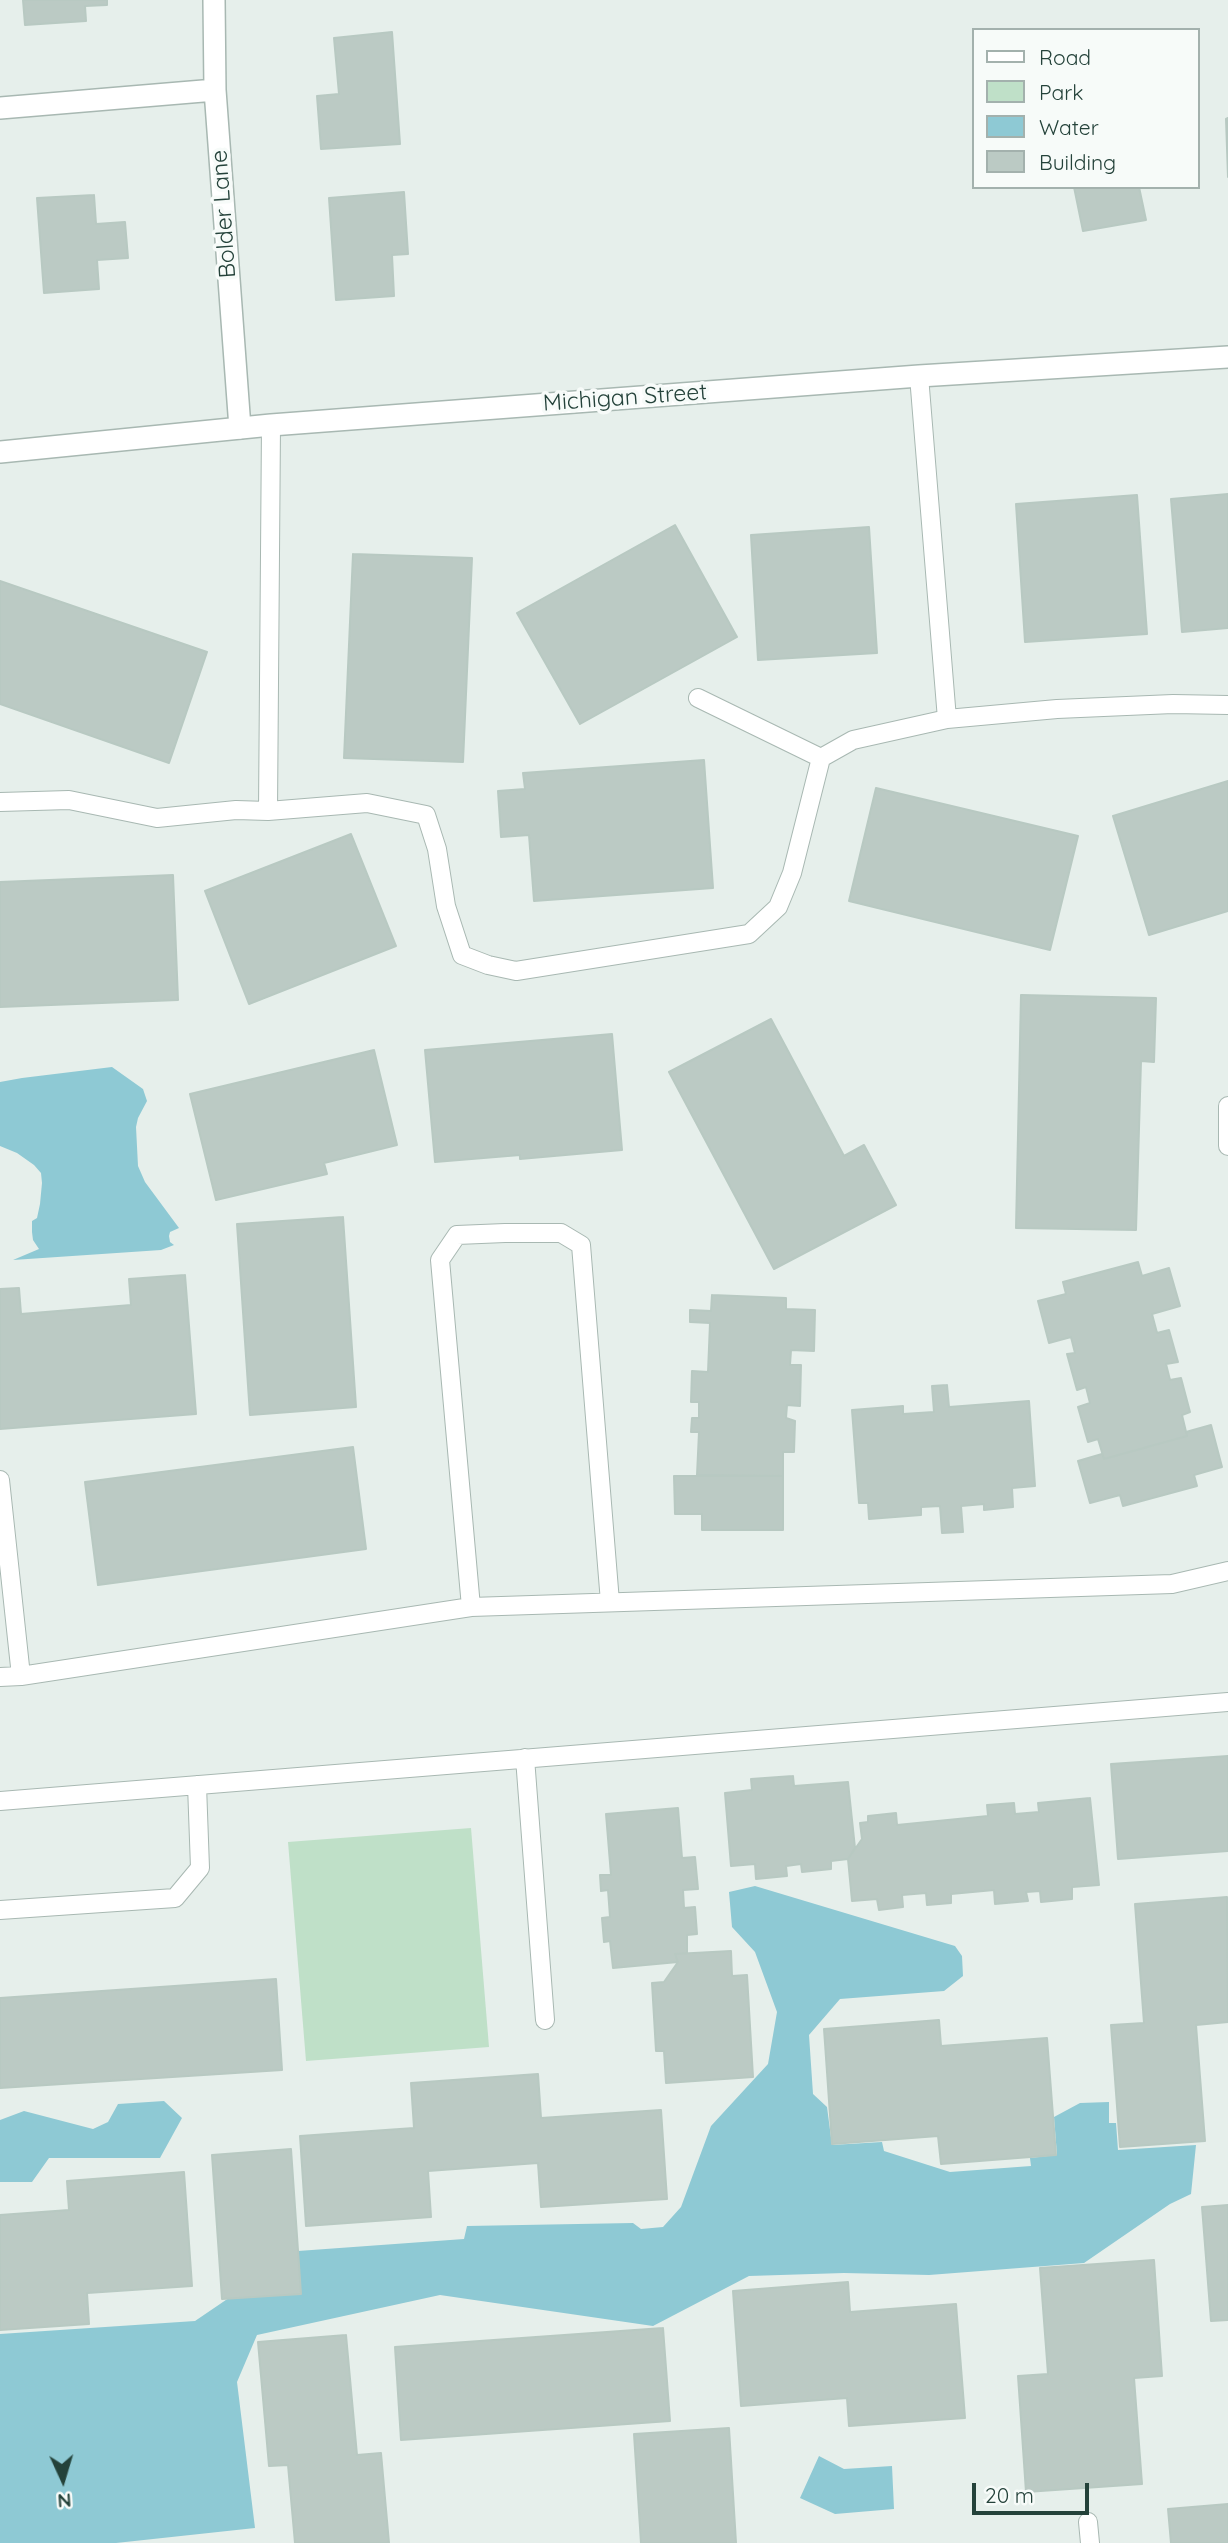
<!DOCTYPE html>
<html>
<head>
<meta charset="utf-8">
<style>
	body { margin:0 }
	#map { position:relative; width:1228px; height:2543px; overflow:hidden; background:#e6efeb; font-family:Quicksand,sans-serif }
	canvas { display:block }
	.legend { position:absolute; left:972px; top:28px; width:228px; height:161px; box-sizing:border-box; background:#f7fbf9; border:2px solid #a3b1ad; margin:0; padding:9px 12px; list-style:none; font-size:21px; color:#24423a }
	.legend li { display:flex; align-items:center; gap:14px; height:35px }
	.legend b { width:35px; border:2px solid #a3b1ad }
	.north { position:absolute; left:28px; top:2445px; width:70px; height:70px; -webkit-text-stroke:5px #f7fbf9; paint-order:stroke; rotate:176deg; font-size:19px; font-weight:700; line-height:28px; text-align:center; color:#24423a }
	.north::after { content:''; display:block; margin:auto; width:24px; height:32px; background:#24423a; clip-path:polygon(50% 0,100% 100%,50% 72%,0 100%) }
	.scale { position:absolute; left:972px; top:2483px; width:117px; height:32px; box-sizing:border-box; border:4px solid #24423a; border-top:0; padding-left:9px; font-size:21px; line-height:24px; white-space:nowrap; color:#24423a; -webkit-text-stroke:5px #f7fbf9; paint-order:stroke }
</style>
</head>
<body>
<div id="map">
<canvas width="1228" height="2543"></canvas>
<ul class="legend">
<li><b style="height:9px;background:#fff"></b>Road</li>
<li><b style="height:19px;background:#bfe0c8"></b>Park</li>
<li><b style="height:19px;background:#8ec9d4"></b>Water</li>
<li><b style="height:19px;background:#bbcac4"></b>Building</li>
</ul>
<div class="north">N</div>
<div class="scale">20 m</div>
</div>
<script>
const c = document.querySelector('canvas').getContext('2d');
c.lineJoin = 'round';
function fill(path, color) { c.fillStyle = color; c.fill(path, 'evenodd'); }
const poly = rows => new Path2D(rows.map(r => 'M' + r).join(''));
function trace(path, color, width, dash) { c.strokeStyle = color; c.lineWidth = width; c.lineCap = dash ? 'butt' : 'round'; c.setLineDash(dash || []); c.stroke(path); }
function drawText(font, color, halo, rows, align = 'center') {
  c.font = font + ' Quicksand,sans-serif'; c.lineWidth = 7; c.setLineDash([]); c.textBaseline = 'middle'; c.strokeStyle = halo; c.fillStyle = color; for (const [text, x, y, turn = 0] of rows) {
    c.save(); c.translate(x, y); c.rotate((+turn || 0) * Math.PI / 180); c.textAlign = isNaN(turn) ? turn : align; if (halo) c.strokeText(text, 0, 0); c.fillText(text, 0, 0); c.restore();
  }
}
const green = poly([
	[471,1828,489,2047,306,2061,288,1842]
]);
const water = poly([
	[112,1067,143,1089,147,1101,138,1118,136,1127,138,1166,145,1182,179,1228,170,1232,169,1236,170,1242,174,1245,161,1250,13,1260,39,1249,33,1240,32,1232,32,1221,37,1218,40,1204,42,1183,41,1173,34,1165,17,1153,0,1146,0,1082,22,1078],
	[755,1886,955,1946,962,1956,963,1976,944,1991,840,1999,809,2035,813,2094,827,2107,832,2145,882,2142,884,2151,950,2172,1031,2166,1030,2158,1057,2155,1054,2117,1080,2103,1109,2102,1109,2123,1116,2123,1118,2150,1196,2145,1191,2194,1170,2204,1084,2263,929,2275,844,2273,749,2276,653,2326,440,2295,257,2335,237,2382,255,2528,116,2543,0,2543,0,2334,195,2321,298,2251,464,2239,467,2226,633,2223,641,2229,663,2227,681,2207,711,2126,768,2064,777,2012,755,1952,732,1927,729,1892],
	[164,2101,182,2118,160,2158,49,2158,32,2182,0,2182,0,2120,24,2111,93,2129,108,2122,118,2104],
	[819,2456,844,2469,892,2466,894,2509,835,2514,800,2498]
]);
const building = poly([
	[23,0,107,0,107,5,85,6,86,21,25,25,23,0],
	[392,32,400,144,321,149,317,96,339,94,334,38,392,32],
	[1228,118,1228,177,1226,119,1228,118],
	[1074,187,1139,187,1146,220,1083,231,1074,187],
	[404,192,408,254,392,255,394,296,336,300,329,198,404,192],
	[94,195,96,224,125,222,128,258,97,260,99,289,44,293,37,198,94,195],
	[1228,494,1228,628,1182,632,1171,499,1228,494],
	[1137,495,1147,634,1025,642,1016,504,1137,495],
	[675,525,737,637,580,724,517,613,675,525],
	[869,527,877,653,758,660,751,535,869,527],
	[353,554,472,558,463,762,344,758,353,554],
	[0,581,207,652,169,763,0,704,0,581],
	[704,760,713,888,534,901,529,835,501,837,498,791,525,789,523,773,704,760],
	[1228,781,1228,911,1149,935,1113,816,1228,781],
	[876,788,1078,836,1050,950,849,901,876,788],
	[351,834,396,946,249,1004,205,891,351,834],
	[173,875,178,1000,0,1007,0,882,173,875],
	[1021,995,1156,998,1154,1062,1141,1061,1136,1230,1016,1228,1021,995],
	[771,1019,844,1156,864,1145,896,1205,774,1269,669,1072,771,1019],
	[612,1034,622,1150,520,1159,520,1155,435,1162,425,1050,612,1034],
	[374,1050,397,1145,324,1163,327,1174,216,1200,190,1094,374,1050],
	[343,1217,356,1407,250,1415,237,1224,343,1217],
	[1138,1262,1142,1276,1169,1268,1180,1306,1152,1314,1157,1333,1169,1330,1178,1362,1166,1364,1170,1380,1181,1378,1190,1412,1182,1415,1187,1436,1104,1459,1098,1439,1088,1442,1078,1407,1090,1403,1086,1387,1077,1390,1067,1354,1075,1353,1071,1337,1049,1343,1038,1301,1066,1294,1063,1282,1138,1262],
	[185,1275,196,1414,0,1429,0,1289,19,1288,21,1314,131,1305,129,1279,185,1275],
	[712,1295,786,1298,786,1309,815,1310,814,1351,791,1350,790,1365,801,1365,800,1406,787,1405,786,1418,795,1421,794,1452,783,1452,783,1476,697,1475,699,1432,691,1432,692,1418,699,1418,699,1402,691,1402,692,1371,708,1372,710,1323,690,1322,690,1310,711,1311,712,1295],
	[947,1385,949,1407,1029,1401,1035,1486,1012,1488,1013,1507,984,1510,984,1504,961,1506,963,1532,942,1533,940,1506,921,1507,921,1515,869,1519,868,1503,859,1503,852,1410,903,1406,903,1414,934,1412,932,1386,947,1385],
	[1211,1425,1222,1467,1194,1475,1197,1486,1123,1506,1120,1495,1090,1503,1078,1461,1102,1454,1104,1459,1187,1436,1186,1432,1211,1425],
	[353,1447,366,1549,98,1585,85,1482,353,1447],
	[674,1476,783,1476,783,1530,702,1530,702,1514,675,1514,674,1476],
	[1228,1756,1228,1851,1118,1859,1111,1764,1228,1756],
	[793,1776,794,1786,848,1782,855,1848,848,1859,831,1861,831,1869,802,1872,801,1864,786,1866,787,1876,756,1879,755,1864,731,1866,725,1793,752,1790,751,1779,793,1776],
	[1090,1798,1099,1885,1072,1887,1072,1899,1041,1902,1040,1891,1026,1892,1028,1901,995,1904,994,1890,951,1894,951,1903,927,1905,926,1893,902,1895,903,1907,879,1910,877,1899,852,1901,848,1859,862,1839,860,1823,868,1822,868,1816,896,1813,897,1825,988,1816,987,1805,1014,1803,1015,1814,1039,1812,1038,1803,1090,1798],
	[678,1808,682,1858,695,1857,698,1889,683,1890,684,1908,695,1907,697,1934,687,1935,687,1953,675,1954,678,1962,613,1968,610,1941,604,1942,602,1918,610,1917,608,1890,601,1891,600,1875,611,1875,606,1814,678,1808],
	[1227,1897,1228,2022,1196,2025,1205,2141,1120,2147,1111,2025,1144,2023,1135,1904,1227,1897],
	[731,1951,732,1976,747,1975,753,2077,666,2083,664,2051,656,2051,652,1983,664,1982,678,1962,675,1954,731,1951],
	[276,1979,282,2070,0,2088,0,1998,276,1979],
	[939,2020,941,2046,1047,2038,1056,2155,941,2164,938,2136,832,2144,824,2029,939,2020],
	[538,2074,541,2118,661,2110,667,2199,541,2207,538,2163,428,2171,431,2217,306,2226,300,2136,414,2128,411,2083,538,2074],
	[291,2149,301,2294,222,2299,212,2155,291,2149],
	[184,2172,192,2286,87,2293,89,2324,0,2330,0,2215,69,2210,67,2181,184,2172],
	[1228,2205,1228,2320,1211,2321,1202,2207,1228,2205],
	[1154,2260,1162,2376,1134,2378,1142,2484,1026,2492,1018,2376,1048,2374,1040,2268,1154,2260],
	[848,2282,850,2312,956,2304,965,2418,849,2426,847,2398,741,2406,733,2291,848,2282],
	[663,2328,670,2421,401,2440,395,2347,663,2328],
	[346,2335,357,2455,381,2453,389,2543,295,2543,288,2465,269,2466,258,2342,346,2335],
	[729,2428,736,2543,641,2543,634,2434,729,2428],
	[1228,2504,1228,2543,1171,2543,1168,2509,1228,2504]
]);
const service = poly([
	[919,376,947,719],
	[698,698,821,758],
	[0,802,69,800,157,818,236,810,268,811,367,803,426,815,437,849,446,906,462,955,488,965,516,971,749,934,778,907,792,873,821,758,853,740,947,719,1057,709,1173,704,1228,705],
	[268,811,271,425],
	[1228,1106,1228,1146],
	[0,1480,21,1676],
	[471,1607,440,1260,457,1235,505,1233,561,1233,581,1245,610,1602],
	[0,1677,21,1676,471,1607,1172,1584,1228,1571],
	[525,1758,545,2020],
	[0,1801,1228,1702],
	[0,1910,175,1898,200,1868,197,1785],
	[1088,2522,1090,2543]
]);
const minor = poly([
	[214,0,215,90,240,428],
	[0,108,215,90]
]);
const tertiary = poly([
	[0,452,271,425,919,376,1228,357]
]);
const streetNames = [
	["Bolder Lane",224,214,-94],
	["Michigan Street",625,398,-4]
];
fill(green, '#bfe0c8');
fill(water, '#8ec9d4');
fill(building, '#bbcac4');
trace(building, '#b8c9c2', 2);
trace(service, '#a8b8b2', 20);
trace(minor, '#a8b8b2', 24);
trace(tertiary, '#a8b8b2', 24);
trace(service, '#fff', 18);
trace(minor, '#fff', 21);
trace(tertiary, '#fff', 21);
drawText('23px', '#24423a', '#f7fbf9', streetNames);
</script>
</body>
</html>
